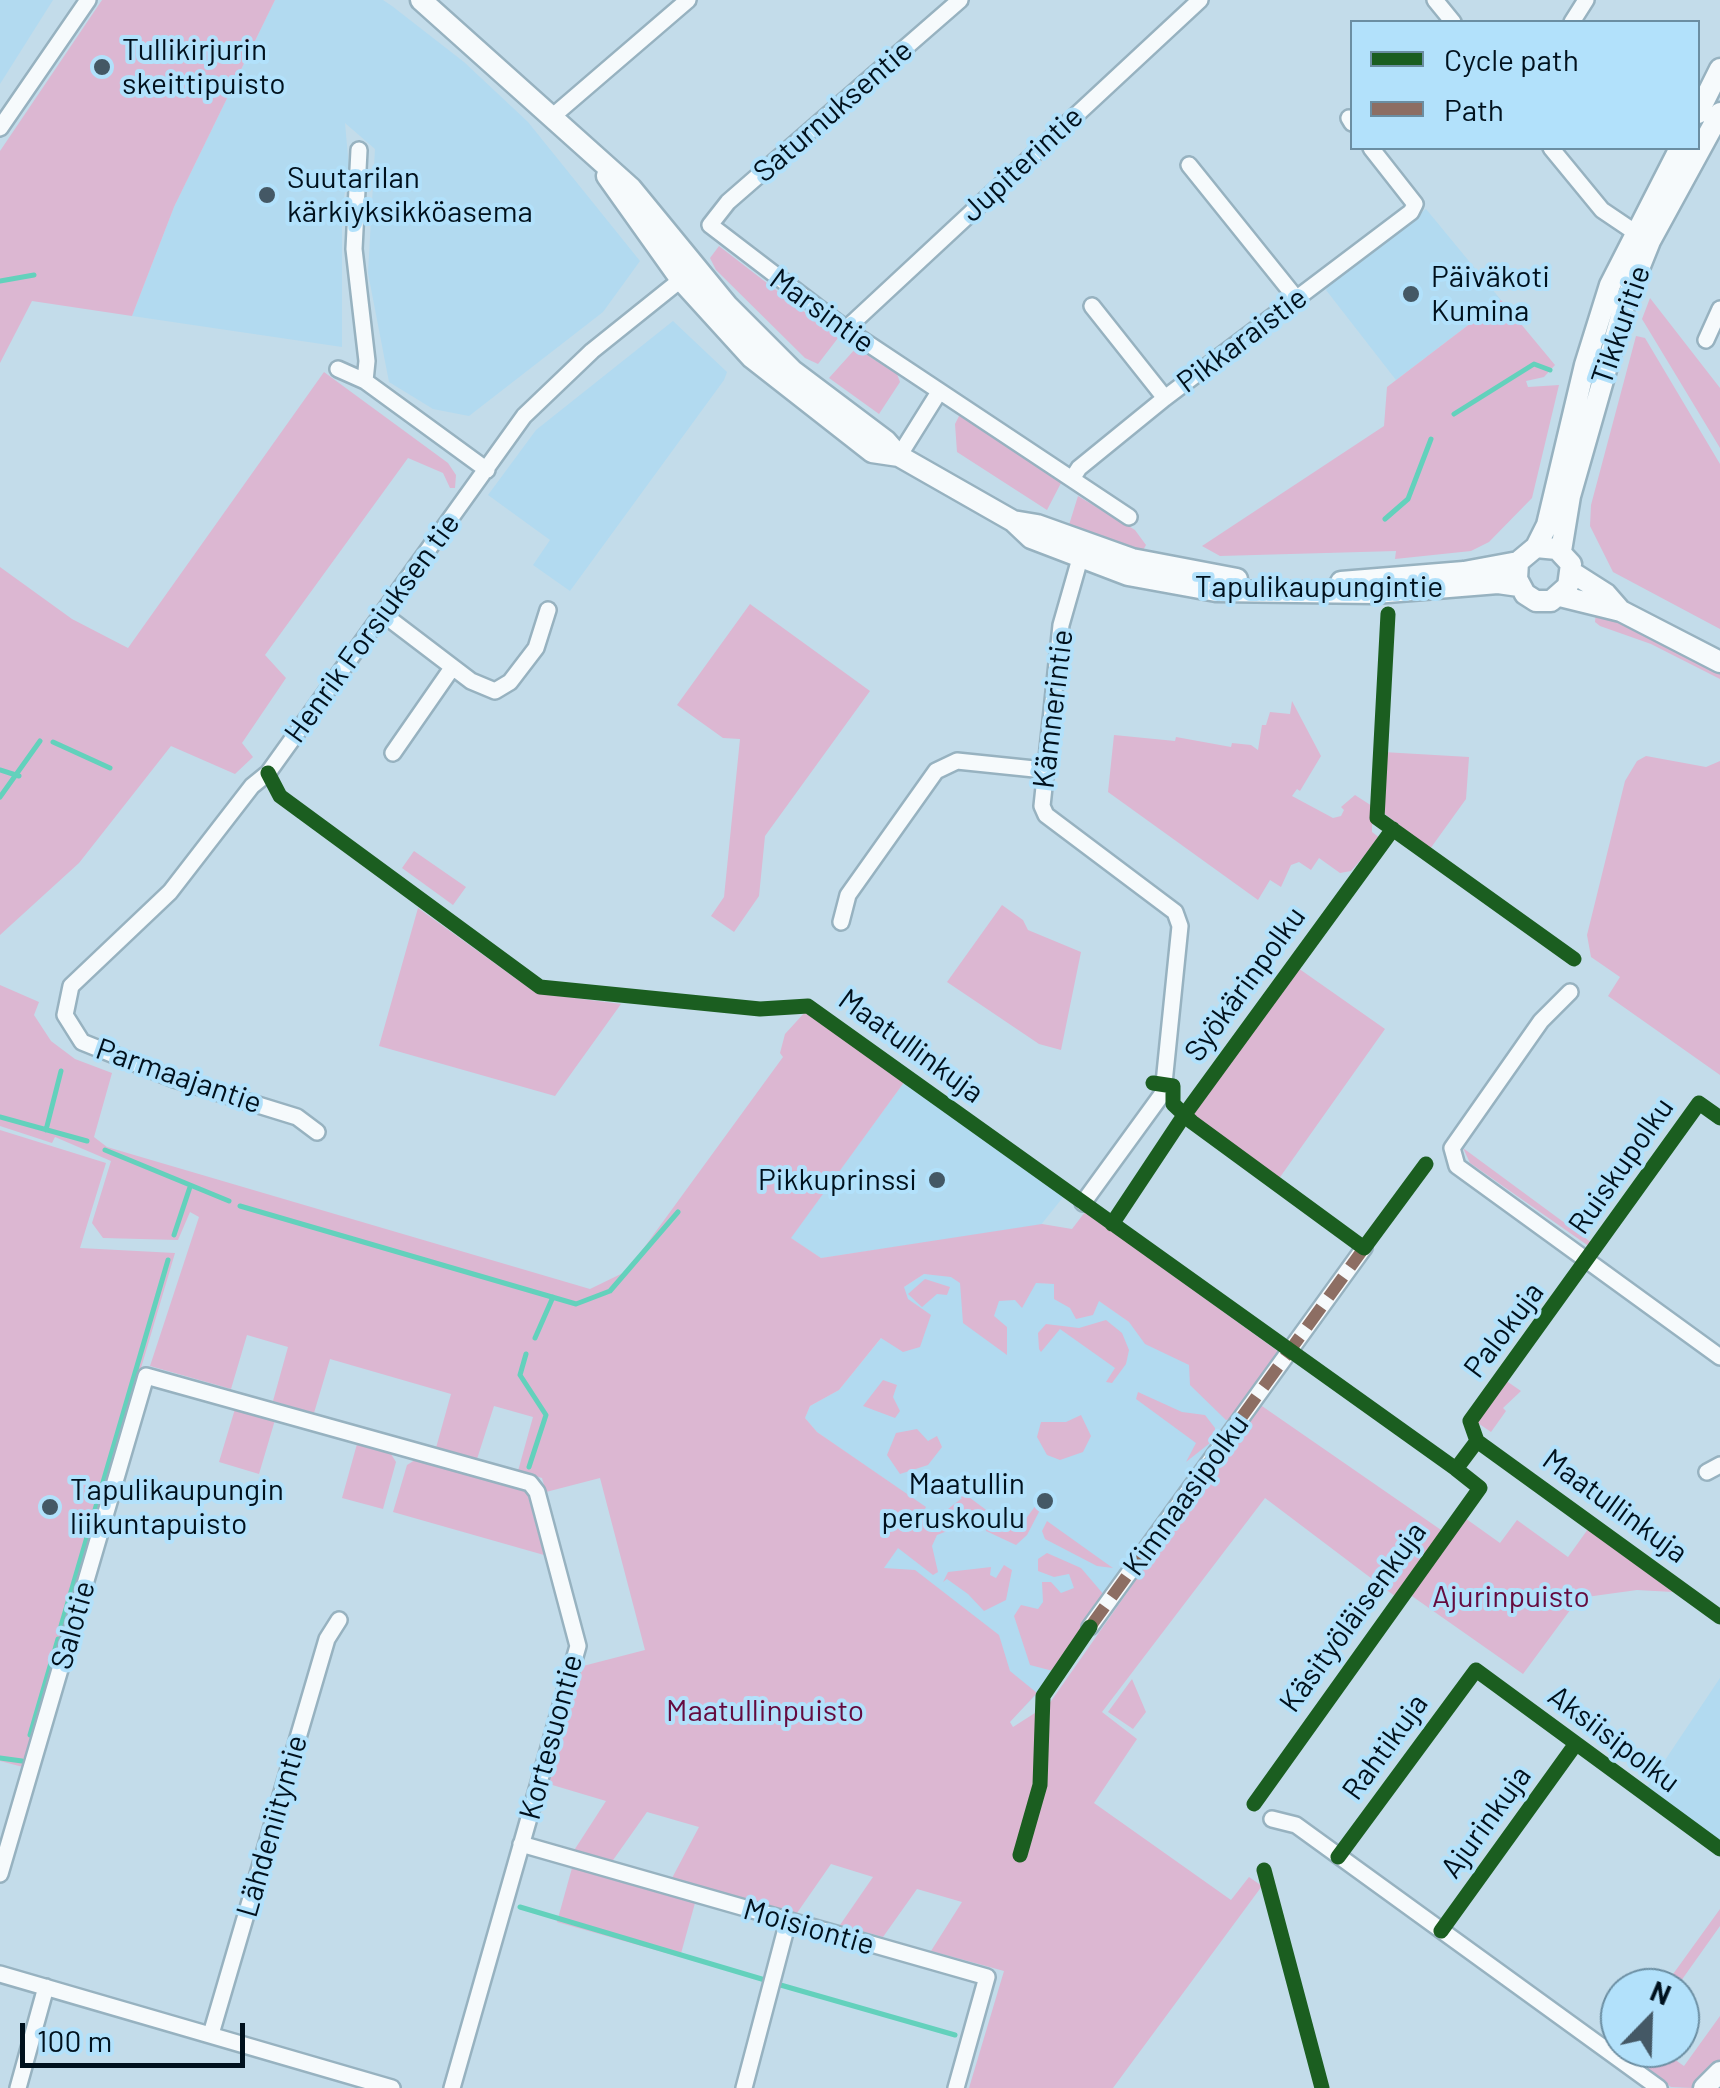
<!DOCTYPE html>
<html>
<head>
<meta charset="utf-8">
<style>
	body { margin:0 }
	#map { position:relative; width:1720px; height:2088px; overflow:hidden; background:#c3dcea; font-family:Barlow,sans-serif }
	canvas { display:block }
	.legend { position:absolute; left:1350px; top:20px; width:350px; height:130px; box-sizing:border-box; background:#b2e1fb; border:2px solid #6b8ea2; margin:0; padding:12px 18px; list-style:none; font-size:30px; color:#00111d }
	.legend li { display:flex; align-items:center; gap:20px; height:50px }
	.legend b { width:50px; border:2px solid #6b8ea2 }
	.north { position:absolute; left:1600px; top:1968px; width:100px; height:100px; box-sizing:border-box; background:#b2e1fb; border:2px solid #6b8ea2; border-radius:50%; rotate:23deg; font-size:28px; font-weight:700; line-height:40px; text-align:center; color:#00111d }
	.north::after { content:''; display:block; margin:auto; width:35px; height:45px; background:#445865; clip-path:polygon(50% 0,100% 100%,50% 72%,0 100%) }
	.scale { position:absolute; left:20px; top:2023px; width:225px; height:45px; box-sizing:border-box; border:5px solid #00111d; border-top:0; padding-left:12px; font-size:30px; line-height:35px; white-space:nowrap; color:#00111d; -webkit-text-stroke:8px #b2e1fb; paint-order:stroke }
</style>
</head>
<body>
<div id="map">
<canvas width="1720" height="2088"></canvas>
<ul class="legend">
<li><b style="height:12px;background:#1b5e20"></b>Cycle path</li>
<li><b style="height:12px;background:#8d6e63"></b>Path</li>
</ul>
<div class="north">N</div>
<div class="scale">100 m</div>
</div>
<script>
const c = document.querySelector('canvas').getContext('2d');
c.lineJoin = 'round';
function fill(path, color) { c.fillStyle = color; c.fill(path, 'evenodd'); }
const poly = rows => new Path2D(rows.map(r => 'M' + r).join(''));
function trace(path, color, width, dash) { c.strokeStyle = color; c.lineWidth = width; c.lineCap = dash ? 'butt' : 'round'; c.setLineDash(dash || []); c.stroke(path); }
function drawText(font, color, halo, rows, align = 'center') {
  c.font = font + ' Barlow,sans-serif'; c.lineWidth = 8; c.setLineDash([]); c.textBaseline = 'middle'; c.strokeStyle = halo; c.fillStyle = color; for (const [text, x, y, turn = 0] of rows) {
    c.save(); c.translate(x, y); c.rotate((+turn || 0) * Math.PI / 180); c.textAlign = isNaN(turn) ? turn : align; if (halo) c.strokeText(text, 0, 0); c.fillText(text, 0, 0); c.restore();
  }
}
const built = poly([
	[0,0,53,0,0,84],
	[275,0,383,0,392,6,464,62,528,122,640,261,603,312,469,416,433,409,389,382,368,273,375,149,345,123,349,168,342,210,342,347,132,316,174,207],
	[1426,209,1501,300,1396,380,1326,290,1332,279],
	[673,321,727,372,724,380,570,591,533,565,550,540,488,495,536,430],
	[905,1081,1064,1196,1040,1226,821,1258,790,1238],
	[924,1274,1079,1286,1243,1404,1040,1691,1009,1722,867,1593,924,1507,817,1432,805,1418,810,1406,839,1390,900,1315,904,1287],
	[1720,1678,1720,1847,1716,1848,1643,1793]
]);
const green = poly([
	[102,0,275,0,174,207,132,316,32,301,0,363,0,151],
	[719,246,838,338,818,364,805,358,716,270,710,258],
	[1650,298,1720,388,1720,448,1642,319],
	[1501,300,1555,365,1544,377,1526,381,1528,387,1559,385,1532,498,1489,542,1471,551,1395,559,1396,551,1220,556,1202,546,1384,426,1387,387],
	[1636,336,1645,338,1720,464,1720,629,1613,572,1590,526,1591,505],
	[856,348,897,374,900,382,879,414,829,378],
	[324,372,448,463,456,475,455,488,450,488,443,473,408,458,265,655,286,678,242,743,253,757,235,774,171,746,79,863,0,935,0,567,72,619,128,648],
	[960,414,1061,483,1047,510,957,452,955,424],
	[1078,496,1135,530,1146,545,1142,552,1069,525],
	[750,604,870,691,765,836,759,896,734,932,711,916,724,897,740,739,723,738,677,705],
	[1596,610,1720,672,1720,679,1651,644,1600,626,1595,622],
	[1292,701,1321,756,1300,791,1297,789,1292,796,1333,818,1341,816,1344,810,1341,807,1355,795,1372,806,1372,832,1380,838,1351,871,1340,873,1319,858,1311,870,1299,862,1291,865,1281,887,1270,880,1258,900,1108,792,1114,735,1175,741,1176,737,1231,747,1232,743,1251,745,1258,750,1262,725,1266,725,1270,712,1290,714],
	[1383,752,1469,757,1466,799,1430,849,1381,811],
	[1646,756,1706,767,1720,761,1720,1075,1608,996,1620,977,1591,957,1587,935,1625,781,1637,761],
	[414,851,466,887,453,905,402,868],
	[1002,905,1023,920,1028,930,1081,952,1061,1050,1039,1044,947,982],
	[418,908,536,993,621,1004,555,1096,379,1046],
	[1298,968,1385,1029,1278,1180,1188,1117],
	[0,985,39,1002,34,1015,51,1041,75,1059,112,1073,94,1137,107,1147,590,1289,627,1271,783,1057,780,1053,785,1034,806,1011,905,1081,791,1238,821,1258,1042,1224,1072,1229,1085,1212,1279,1352,1233,1418,1226,1420,1190,1385,1189,1365,1145,1344,1129,1322,1099,1301,1093,1315,1076,1319,1070,1308,1054,1299,1054,1284,1036,1283,1022,1308,1015,1300,999,1301,994,1316,1007,1327,1007,1355,963,1323,960,1283,951,1277,924,1274,904,1287,908,1299,931,1315,920,1347,903,1352,881,1338,839,1390,810,1406,805,1418,817,1432,926,1507,920,1518,942,1517,950,1530,937,1535,932,1546,938,1572,933,1575,898,1548,884,1568,915,1570,999,1635,1010,1671,1037,1693,1010,1722,1013,1727,1049,1704,1259,1404,1444,1532,1458,1513,1500,1543,1517,1520,1568,1557,1588,1529,1673,1592,1637,1590,1579,1598,1523,1674,1409,1594,1402,1590,1396,1597,1265,1498,1102,1712,1137,1739,1094,1803,1231,1900,1249,1877,1262,1886,1113,2088,969,2088,1004,1971,931,1951,962,1902,917,1889,883,1937,840,1925,873,1877,831,1864,797,1913,671,1880,699,1827,647,1812,611,1863,573,1852,606,1801,549,1784,583,1666,645,1650,600,1478,546,1492,542,1478,518,1471,533,1417,494,1406,477,1459,436,1448,451,1394,330,1359,314,1413,273,1401,288,1347,247,1335,231,1389,150,1366,199,1217,190,1212,178,1240,103,1238,92,1223,111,1161,55,1137,52,1143,0,1126],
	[0,1130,106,1163,80,1248,175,1253,23,1767,0,1761],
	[1463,1148,1592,1243,1590,1247,1470,1163],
	[925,1279,950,1287,947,1295,937,1294,922,1307,908,1294],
	[1106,1320,1122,1333,1129,1350,1126,1364,1112,1383,1106,1382,1115,1368,1060,1329,1041,1352,1039,1349,1038,1333,1046,1324,1079,1328],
	[883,1380,897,1385,893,1397,900,1411,895,1418,863,1406],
	[1505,1380,1521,1391,1503,1408,1506,1411,1491,1432,1475,1421],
	[1138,1392,1182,1412,1205,1415,1215,1428,1215,1439,1186,1462,1196,1443,1136,1399],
	[235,1409,275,1420,259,1474,219,1462],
	[1081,1415,1091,1436,1083,1452,1060,1460,1047,1455,1037,1437,1041,1422,1066,1422],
	[917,1429,928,1441,937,1436,942,1447,928,1465,900,1474,887,1455,896,1433],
	[357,1444,391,1454,396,1462,383,1509,342,1498],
	[415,1460,527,1492,544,1555,393,1512,407,1465],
	[957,1479,967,1484,962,1492,1016,1532,1039,1501,1042,1506,1027,1535,1016,1545,986,1531,985,1522,974,1516,969,1525,954,1522,948,1509,962,1498,946,1487],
	[1047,1521,1103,1561,1113,1568,1097,1566,1045,1539,1042,1531],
	[1047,1553,1081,1568,1105,1596,1053,1671,1030,1665,1014,1616,1021,1605,1038,1609,1043,1602,1042,1582,1051,1582,1061,1593,1074,1588,1069,1574,1054,1577,1038,1571,1038,1559],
	[1004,1565,1012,1570,1006,1600,984,1611,968,1594,947,1579,943,1582,948,1572,991,1567,990,1575,996,1578],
	[1132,1679,1146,1712,1133,1729,1108,1712],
	[572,1868,695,1903,680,1957,557,1922],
	[1720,1909,1720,1926,1676,1988,1663,1988],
	[1720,2016,1720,2061,1693,2088,1671,2087,1640,2064,1642,2048,1658,2048,1684,2066]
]);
const stream = poly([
	[0,281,34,275],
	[1454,414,1534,364,1550,370],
	[1385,519,1408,499,1431,439],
	[53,742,110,768],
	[0,770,19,776],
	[0,797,40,741],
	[0,1117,87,1141],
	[46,1130,61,1071],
	[105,1150,229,1201],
	[240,1206,576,1304,610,1291,678,1212],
	[174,1235,190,1187],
	[535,1338,553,1297],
	[526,1354,520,1375,546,1415,529,1467],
	[61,1626,168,1260],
	[30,1735,58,1639],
	[0,1758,22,1761],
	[520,1907,765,1980],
	[777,1984,955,2035]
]);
const minor = poly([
	[960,0,728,202,710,225,846,329,1129,517],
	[1435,0,1453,22],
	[1572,22,1586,0],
	[553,116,688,0],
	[1349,118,1352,123],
	[0,128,88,0],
	[1551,148,1602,210,1642,237],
	[359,150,354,249,367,361,365,381],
	[1189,165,1296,298],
	[1092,306,1165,398],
	[846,329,1200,0],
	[1706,340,1720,309],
	[338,369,365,381,487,470],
	[899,456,939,392],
	[1072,479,1079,468,1165,398,1411,212,1415,204,1371,148],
	[1083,548,1061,625,1042,806,1046,815,1175,912,1180,926,1163,1093,1083,1203],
	[383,614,471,681,495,691,510,682,536,648,548,610],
	[393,753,452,668],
	[841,922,848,895,936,771,957,761,1044,770],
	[1570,992,1541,1021,1452,1148,1457,1166,1720,1357],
	[317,1132,297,1117,174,1079,82,1042,65,1015,71,986,170,892,252,786,268,773,524,416,592,351,688,274],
	[1707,1472,1720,1465],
	[1090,1627,1364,1248],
	[1272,1819,1296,1825,1659,2088],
	[521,1844,987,1977,956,2088],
	[0,1874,146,1376,530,1483,537,1492,578,1646,452,2088],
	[0,1974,392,2088],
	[211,2034,327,1639,339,1620],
	[18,2088,46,1987],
	[744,2088,788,1921]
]);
const secondary = poly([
	[421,0,631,188,727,305,793,371,886,441,899,456,1013,521,1031,538,1128,575,1216,591,1375,593,1498,583,1519,586],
	[1698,113,1720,69],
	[607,176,681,280,752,358,872,452,899,456],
	[1013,521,1037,525,1132,559,1237,579],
	[1536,547,1557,549,1571,564,1568,586,1551,601,1536,601,1525,594,1517,579,1518,562,1536,547,1547,525,1585,365,1610,285,1680,148],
	[1561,551,1570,496,1625,303,1650,241,1720,113],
	[1573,573,1606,594,1620,610],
	[1341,582,1464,572,1518,562],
	[1560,596,1621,611,1720,662],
	[1704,2088,1720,2072]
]);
const quiet = poly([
	[1090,1627,1364,1248]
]);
const cycleway = poly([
	[1388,614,1377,818,1574,959],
	[268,773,280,796,540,987,760,1009,808,1006,1456,1469,1477,1441],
	[1153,1083,1173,1086,1173,1104,1192,1122,1364,1248,1426,1164],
	[1720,1118,1699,1103,1470,1421,1477,1441,1720,1617],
	[1112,1224,1185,1114,1393,829],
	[1254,1804,1480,1488,1456,1469],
	[1020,1855,1040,1785,1043,1696,1090,1627],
	[1338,1857,1476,1670,1720,1849],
	[1264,1870,1322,2088],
	[1441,1931,1575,1745]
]);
const markers = [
	[102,67,10,"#445865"],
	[267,195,10,"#445865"],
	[1411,294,10,"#445865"],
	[937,1180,10,"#445865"],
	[1045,1501,10,"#445865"],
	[50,1507,10,"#445865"]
];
const poiNames = [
	["Tullikirjurin",122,50],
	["skeittipuisto",122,84],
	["Suutarilan",287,178],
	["kärkiyksikköasema",287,212],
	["Päiväkoti",1431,277],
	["Kumina",1431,311],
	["Pikkuprinssi",917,1180,"right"],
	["Maatullin",1025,1484,"right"],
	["peruskoulu",1025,1518,"right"],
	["Tapulikaupungin",70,1490],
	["liikuntapuisto",70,1524]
];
const streetNames = [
	["Saturnuksentie",833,111,-41],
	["Jupiterintie",1022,164,-43],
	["Marsintie",822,311,36],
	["Tikkuritie",1621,325,-71],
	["Pikkaraistie",1242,340,-37],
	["Tapulikaupungintie",1319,587],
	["Henrik Forsiuksen tie",372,628,-54],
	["Kämnerintie",1053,709,-83],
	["Syökärinpolku",1245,984,-54],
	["Maatullinkuja",911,1046,36],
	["Parmaajantie",179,1076,19],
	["Ruiskupolku",1621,1166,-55],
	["Palokuja",1504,1330,-53],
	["Kimnaasipolku",1186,1495,-54],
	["Maatullinkuja",1615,1506,36],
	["Käsityöläisenkuja",1353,1617,-54],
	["Salotie",73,1625,-74],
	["Kortesuontie",551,1737,-75],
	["Aksiisipolku",1614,1739,37],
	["Rahtikuja",1385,1747,-54],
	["Ajurinkuja",1486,1822,-54],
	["Lähdeniityntie",272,1826,-74],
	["Moisiontie",809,1927,16]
];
const parkNames = [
	["Ajurinpuisto",1511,1597],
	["Maatullinpuisto",765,1711]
];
fill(built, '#b2daf0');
fill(green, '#dcb7d2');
trace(stream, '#63d1bc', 5);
trace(minor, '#97b2c0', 20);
trace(secondary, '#97b2c0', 25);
trace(minor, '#f6fafc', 15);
trace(secondary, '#f6fafc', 20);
trace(quiet, '#8d6e63', 12, [25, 12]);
trace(cycleway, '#1b5e20', 15);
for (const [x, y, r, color] of markers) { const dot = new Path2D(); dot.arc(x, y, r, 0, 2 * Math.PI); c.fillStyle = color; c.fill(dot); trace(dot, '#b2e1fb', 4); }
drawText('30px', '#00111d', '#b2e1fb', poiNames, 'left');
drawText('30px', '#00111d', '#b2e1fb', streetNames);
drawText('30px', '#650b3f', '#b2e1fb', parkNames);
</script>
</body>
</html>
